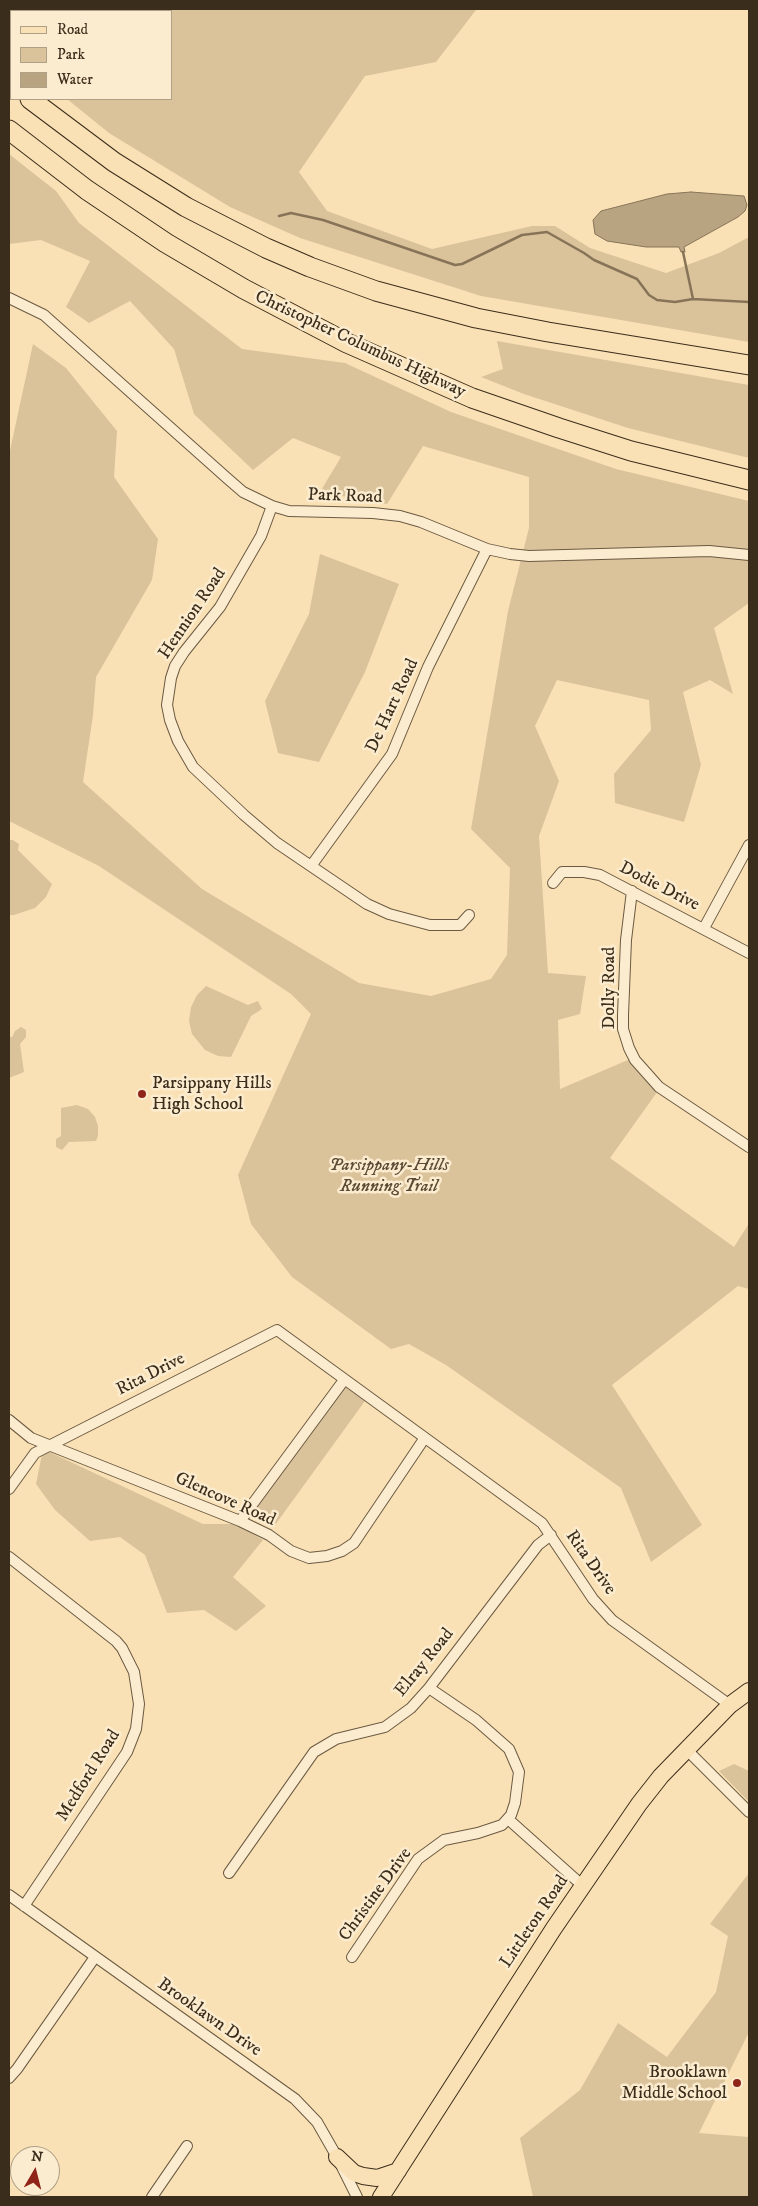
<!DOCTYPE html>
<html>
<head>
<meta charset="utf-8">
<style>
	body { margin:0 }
	#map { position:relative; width:758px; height:2206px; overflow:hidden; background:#fae1b5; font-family:"IM FELL DW Pica",serif }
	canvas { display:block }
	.frame { position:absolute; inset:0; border:10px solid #3b2d1b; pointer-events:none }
	.legend { position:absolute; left:10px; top:10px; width:162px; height:90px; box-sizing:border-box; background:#fceccf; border:1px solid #afa087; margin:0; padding:6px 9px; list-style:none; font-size:15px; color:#3b2d1b }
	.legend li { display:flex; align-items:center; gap:10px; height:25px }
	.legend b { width:25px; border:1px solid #afa087 }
	.north { position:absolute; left:10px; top:2146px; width:50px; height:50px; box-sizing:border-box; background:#fceccf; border:1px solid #afa087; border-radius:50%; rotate:8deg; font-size:14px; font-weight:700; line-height:20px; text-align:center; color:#3b2d1b }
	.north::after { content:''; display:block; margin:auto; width:18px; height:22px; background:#8f2418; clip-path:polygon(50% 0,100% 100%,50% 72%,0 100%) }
</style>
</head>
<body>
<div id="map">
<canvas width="758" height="2206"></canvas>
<div class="frame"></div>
<ul class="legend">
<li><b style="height:6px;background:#fae1b5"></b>Road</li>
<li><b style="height:14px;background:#dac29b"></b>Park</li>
<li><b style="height:14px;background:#b9a481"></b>Water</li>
</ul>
<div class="north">N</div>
</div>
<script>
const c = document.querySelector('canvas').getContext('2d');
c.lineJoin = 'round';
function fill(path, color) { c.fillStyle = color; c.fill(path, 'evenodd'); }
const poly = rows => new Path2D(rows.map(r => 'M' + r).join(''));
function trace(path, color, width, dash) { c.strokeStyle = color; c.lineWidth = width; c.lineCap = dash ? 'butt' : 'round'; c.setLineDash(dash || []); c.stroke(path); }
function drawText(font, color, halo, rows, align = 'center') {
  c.font = font + ' "IM FELL DW Pica",serif'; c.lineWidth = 5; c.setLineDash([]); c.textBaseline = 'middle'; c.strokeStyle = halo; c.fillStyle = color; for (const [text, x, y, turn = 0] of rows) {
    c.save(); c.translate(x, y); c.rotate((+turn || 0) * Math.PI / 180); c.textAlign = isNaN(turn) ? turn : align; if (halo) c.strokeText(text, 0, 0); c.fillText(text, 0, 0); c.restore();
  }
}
const green = poly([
	[9,9,476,10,436,62,365,76,299,172,327,211,432,249,532,226,555,226,590,248,666,273,719,253,749,237,749,342,481,296,300,238,230,207,109,133,67,99,171,99,171,11,11,11,11,55,9,53],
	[9,154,56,191,79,223,242,349,345,363,451,412,616,469,749,501,749,603,714,628,733,694,710,680,683,692,701,765,684,822,615,803,614,774,651,730,649,700,557,680,535,726,559,781,539,836,548,973,586,976,580,1014,558,1020,560,1089,635,1057,660,1088,610,1158,734,1247,748,1225,749,1226,749,1289,738,1286,612,1385,702,1525,651,1562,621,1488,446,1365,409,1344,391,1349,292,1277,251,1224,238,1175,311,1014,291,994,99,866,9,821,9,455,33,344,66,368,117,431,114,477,158,539,152,580,96,677,93,715,83,782,202,889,359,983,431,996,491,979,507,955,510,868,471,829,508,611,529,528,529,477,423,446,387,504,320,492,341,457,293,438,253,470,194,414,174,349,130,301,89,323,66,307,90,261,41,240,9,244],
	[497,341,749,385,749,458,628,428,524,394,481,377,503,369],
	[320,554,399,584,365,672,319,762,278,753,265,701,309,614],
	[9,840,13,840,19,844,18,850,52,884,46,897,35,908,14,915,9,915],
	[206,986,248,1005,258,1001,262,1009,251,1016,231,1057,218,1056,205,1050,192,1034,189,1021,191,1007,197,995],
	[21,1027,26,1030,26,1037,20,1044,24,1072,9,1078,9,1037,12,1037,15,1031],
	[77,1105,88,1109,95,1117,98,1126,98,1136,96,1141,69,1142,62,1150,56,1147,56,1139,61,1136,61,1108],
	[344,1386,365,1401,275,1525,255,1509],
	[43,1449,203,1524,236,1524,263,1540,233,1577,266,1606,236,1631,204,1610,167,1613,145,1555,120,1537,90,1541,55,1510,36,1484],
	[734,1764,749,1771,749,1802,719,1771],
	[749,1873,749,2032,699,2133,749,2137,749,2197,533,2197,520,2138,580,2090,618,2023,667,2057,716,1992,728,1936,710,1924]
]);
const water = poly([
	[691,192,744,196,747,205,745,211,738,217,684,247,685,252,681,252,679,247,646,247,607,241,595,234,593,220,601,211,667,194,691,192]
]);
const stream = poly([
	[279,216,291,213,323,220,455,265,462,264,522,235,547,232,584,253,594,260,637,279,649,295,657,300,675,302,693,299,749,302],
	[683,252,693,299]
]);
const minor = poly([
	[9,298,44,315,228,479,243,492,272,506,289,511,373,513,400,516,421,522,487,549,510,554,529,556,709,551,749,555],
	[272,506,261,536,220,607,184,652,175,666,171,678,167,705,170,720,178,741,193,767,244,815,277,843,367,904,389,914,430,925,460,925,469,915],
	[311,866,392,754,428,667,487,549],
	[553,883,562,872,584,872,600,875,749,953],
	[632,891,626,940,623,1015,623,1029,629,1048,635,1060,659,1087,749,1147],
	[704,928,749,845],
	[9,1420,31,1438,240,1521,269,1535,291,1551,309,1558,327,1556,342,1551,354,1543,424,1439],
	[9,1489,35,1453,277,1330,542,1523,593,1599,612,1620,730,1705],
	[240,1521,344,1380],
	[9,1557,116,1641,122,1648,134,1672,139,1704,136,1729,127,1752,24,1906],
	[687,1750,749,1812],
	[508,1819,583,1886],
	[229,1873,314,1752,336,1739,385,1727,411,1708,429,1688,538,1545,551,1535],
	[9,1895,295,2099,317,2122,337,2157,357,2197],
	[352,1957,418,1859,444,1840,478,1833,502,1825,511,1815,515,1803,519,1772,509,1749,476,1720,429,1688],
	[9,2078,17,2069,95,1957],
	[152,2197,187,2146]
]);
const primary = poly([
	[337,2157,354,2173,363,2176,377,2178,398,2171],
	[381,2197,554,1928,639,1804,661,1776,730,1705,749,1691]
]);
const motorway = poly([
	[9,82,11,84],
	[30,99,114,162,186,207,266,248,310,267,376,291,476,318,548,332,749,365],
	[9,130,87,190,166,243,244,289,347,343,472,398,559,428,631,451,749,480]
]);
const markers = [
	[142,1094,5,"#8f2418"],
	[737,2083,5,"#8f2418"]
];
const streetNames = [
	["Christopher Columbus Highway",360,345,25],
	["Park Road",345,497,2],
	["Hennion Road",193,614,-56],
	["De Hart Road",393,706,-65],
	["Dodie Drive",659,887,27],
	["Dolly Road",610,988,-90],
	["Rita Drive",151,1375,-27],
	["Glencove Road",225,1500,24],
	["Rita Drive",590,1563,55],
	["Elray Road",425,1663,-51],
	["Medford Road",89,1776,-58],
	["Christine Drive",376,1895,-54],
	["Littleton Road",535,1922,-56],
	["Brooklawn Drive",209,2018,35]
];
const poiNames = [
	["Parsippany Hills",152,1084],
	["High School",152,1105],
	["Brooklawn",727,2073,"right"],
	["Middle School",727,2094,"right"]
];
const parkNames = [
	["Parsippany-Hills",389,1166],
	["Running Trail",389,1187]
];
fill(green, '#dac29b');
fill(water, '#b9a481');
trace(water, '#877458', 1);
trace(stream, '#877458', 2.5);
trace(minor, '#6b5a42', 12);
trace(primary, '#3b2d1b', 18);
trace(motorway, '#3b2d1b', 21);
trace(minor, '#fceccf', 10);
trace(primary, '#fae1b5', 16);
trace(motorway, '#fae1b5', 19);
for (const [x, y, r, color] of markers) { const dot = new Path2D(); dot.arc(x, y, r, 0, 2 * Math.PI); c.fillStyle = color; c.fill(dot); trace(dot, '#fceccf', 2); }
drawText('18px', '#3b2d1b', '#fceccf', streetNames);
drawText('18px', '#3b2d1b', '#fceccf', poiNames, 'left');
drawText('italic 18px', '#5b4b35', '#fceccf', parkNames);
</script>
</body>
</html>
